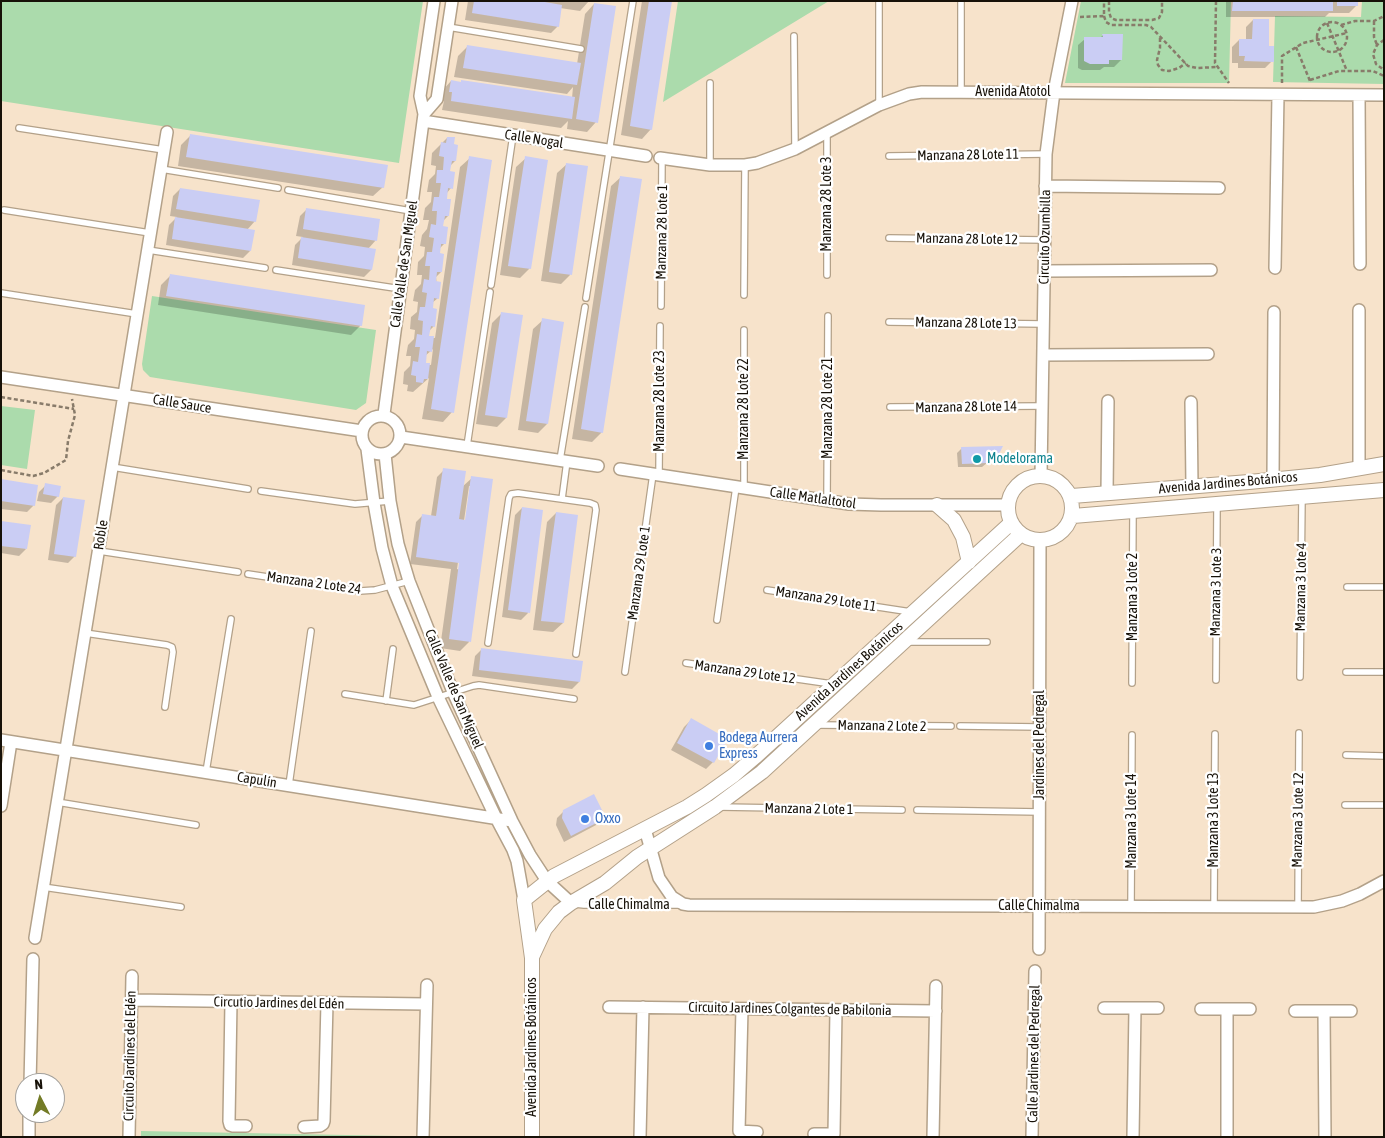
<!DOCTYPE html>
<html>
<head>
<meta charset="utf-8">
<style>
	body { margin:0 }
	#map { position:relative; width:1385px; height:1138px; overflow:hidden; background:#f7e3cb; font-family:"Asap Condensed",sans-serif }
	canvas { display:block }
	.frame { position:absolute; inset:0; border:2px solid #171108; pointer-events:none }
	.north { position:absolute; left:15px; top:1073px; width:50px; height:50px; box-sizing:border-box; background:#fff; border:1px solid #a2a09c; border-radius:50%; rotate:355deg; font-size:14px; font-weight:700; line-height:20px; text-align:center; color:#171108 }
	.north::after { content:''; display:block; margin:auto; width:18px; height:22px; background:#737b26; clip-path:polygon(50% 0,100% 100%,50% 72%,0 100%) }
</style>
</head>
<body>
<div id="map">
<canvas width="1385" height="1138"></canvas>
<div class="frame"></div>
<div class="north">N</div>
</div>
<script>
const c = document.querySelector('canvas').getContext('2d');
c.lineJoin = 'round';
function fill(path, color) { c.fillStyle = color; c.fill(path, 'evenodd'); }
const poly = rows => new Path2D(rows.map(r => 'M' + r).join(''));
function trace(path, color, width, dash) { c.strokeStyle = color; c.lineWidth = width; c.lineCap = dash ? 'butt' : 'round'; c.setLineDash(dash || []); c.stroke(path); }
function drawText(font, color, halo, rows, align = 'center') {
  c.font = font + ' "Asap Condensed",sans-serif'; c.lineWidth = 4.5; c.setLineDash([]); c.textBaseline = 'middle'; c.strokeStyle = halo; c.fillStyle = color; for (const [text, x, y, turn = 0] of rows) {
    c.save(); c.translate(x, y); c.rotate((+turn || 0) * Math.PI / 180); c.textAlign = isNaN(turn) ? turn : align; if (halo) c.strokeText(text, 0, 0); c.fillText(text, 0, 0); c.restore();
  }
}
const green = poly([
	[1,1,423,1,399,163,1,101],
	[678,1,829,1,663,102],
	[1081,1,1231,1,1229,83,1065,83],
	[1362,1,1384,1,1384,84,1273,82,1275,16,1361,17],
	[152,296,376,330,366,403,356,410,150,377,143,370,142,364],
	[1,406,35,410,27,469,1,465],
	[141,1131,398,1136,141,1137]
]);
const shadow = poly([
	[468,1,589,1,580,11,560,8,558,26,551,33,465,20],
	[642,1,671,1,651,129,642,139,621,135],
	[1226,1,1356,1,1356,6,1349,13,1329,13,1325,17,1226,17],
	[594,4,596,122,587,132,567,129,568,121,561,128,442,110,444,101,440,101,442,91,451,81,460,83,462,81,572,98,573,87,567,94,454,77,458,56,467,47,577,64,585,14],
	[1253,20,1268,47,1272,61,1265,68,1238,68,1238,63,1232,63,1232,47,1239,40,1246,40,1246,27],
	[1103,35,1121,60,1114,67,1104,67,1100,70,1082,70,1078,68,1078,45,1085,39,1099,39],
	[190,136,383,187,373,196,178,166,181,145],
	[447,138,455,161,450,166,449,172,451,188,446,194,448,216,443,221,442,227,444,244,439,249,441,272,436,277,438,298,432,303,434,326,429,331,428,337,435,338,460,167,470,158,452,412,443,422,422,419,429,378,413,392,407,391,408,385,403,384,404,372,410,366,411,356,406,356,408,345,414,339,415,330,410,329,411,317,417,312,418,302,413,301,415,290,421,284,422,275,417,275,418,262,424,256,425,247,420,246,422,235,427,229,429,220,423,220,425,208,431,202,432,192,427,192,429,180,435,174,436,166,431,165,432,153],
	[433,349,431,365,425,364,425,356],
	[526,158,530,268,520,278,500,275,516,167],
	[567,164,570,275,561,284,541,281,557,173],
	[621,177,602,432,592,442,572,439,611,186],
	[180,189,255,221,247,230,250,251,243,258,166,245,169,225,177,217,170,216,173,196],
	[307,209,376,240,368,249,371,270,364,277,292,265,295,245,303,237,296,236,300,216],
	[170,276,361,325,351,335,158,305,161,285],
	[502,313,506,418,497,427,476,424,492,323],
	[543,320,547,424,538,433,518,430,533,329],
	[962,448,998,454,982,467,958,467,957,453],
	[444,470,462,487,472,478,469,642,460,651,440,648,451,569,410,564,416,522,423,515,431,516,437,477],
	[469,486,471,486,460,570,457,569],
	[1,481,34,505,27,512,1,509],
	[46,485,58,496,51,503,37,501,39,492],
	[63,498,75,556,68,563,48,560,56,505],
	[522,508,528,613,521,620,502,617,515,515],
	[556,513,563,623,553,632,533,630,547,522],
	[1,522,26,549,19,556,1,553],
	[482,649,581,662,579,682,572,689,472,676,475,656],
	[691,720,713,762,706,769,671,750,684,727],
	[564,811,605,817,598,824,564,842,556,825,557,818]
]);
const building = poly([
	[474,1,539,1,562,5,559,27,472,13],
	[649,1,672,1,652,130,630,126],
	[1233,1,1333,1,1333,11,1232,11],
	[1337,1,1358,1,1358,6,1337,6],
	[594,3,616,6,598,123,576,119],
	[1253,19,1269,19,1269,46,1274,46,1274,62,1244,61,1245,56,1239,56,1239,39,1252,39],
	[1102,34,1123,34,1122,60,1109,60,1109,64,1090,64,1084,61,1084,37,1103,37],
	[467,45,581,63,577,85,463,68],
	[451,80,461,82,461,80,575,97,572,119,451,101,452,92,449,92],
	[190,134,388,165,384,188,186,157],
	[447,137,455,137,454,144,458,145,456,161,452,161,450,171,455,172,453,189,448,188,447,199,451,199,449,216,445,216,443,226,448,227,446,244,441,244,441,245,440,253,444,254,442,272,437,272,436,281,441,282,439,299,434,298,433,308,437,309,435,327,431,326,429,336,434,336,432,352,427,351,426,363,430,363,428,379,424,379,423,383,416,382,416,376,411,375,413,361,418,362,420,347,415,347,417,334,422,335,423,321,418,320,420,307,425,307,427,293,422,292,424,279,429,280,430,266,425,266,427,252,432,252,434,238,429,237,431,224,436,225,437,211,432,211,434,197,439,197,441,183,436,183,437,170,443,170,444,157,439,156,441,142,446,143],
	[469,156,492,160,454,413,431,409],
	[525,156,548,160,531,269,508,266],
	[566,163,588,166,572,275,549,272],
	[620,176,642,179,603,433,581,429],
	[180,188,260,200,256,222,176,209],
	[306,208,380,219,377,241,303,229],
	[175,217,255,230,251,251,172,239],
	[301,237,376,249,372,270,298,258],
	[170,274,365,305,362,326,166,296],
	[501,312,523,315,507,418,485,415],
	[542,318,564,322,548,424,526,421],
	[1003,446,999,454,987,463,962,464,961,447],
	[443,468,466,471,459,519,465,520,471,476,493,479,471,642,449,639,459,563,416,557,422,514,436,516],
	[1,479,38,485,35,506,1,501],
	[45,483,61,486,59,497,43,494],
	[63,497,85,500,76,557,54,554],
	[522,507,543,510,530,613,508,610],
	[556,512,578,515,564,623,541,621],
	[1,521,31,525,27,549,1,546],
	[481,648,583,661,580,682,479,670],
	[691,718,728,739,714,763,677,743],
	[594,794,606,818,571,836,562,818,563,810]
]);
const path = poly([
	[1109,1,1109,12,1111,18,1116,20,1152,20,1159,18,1162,12,1162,1],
	[1216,1,1215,63,1229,83],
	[1104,16,1106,22,1111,25,1146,25,1151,27,1188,66,1197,68,1217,67],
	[1080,17,1104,16,1104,1],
	[1374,21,1374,37,1377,45],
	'1317 37a15 15 0 1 1 30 0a15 15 0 1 1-30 0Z',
	[1327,23,1347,71],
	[1341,25,1355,21,1374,21,1384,16],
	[1160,38,1160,48,1157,60,1158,65,1162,70,1169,71,1179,68,1186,63],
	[1384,40,1377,45,1373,54,1376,64,1384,70],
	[1296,47,1310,81],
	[1310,80,1339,71,1373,71,1384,76],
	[1282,83,1282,56,1303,43,1347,33],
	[1,397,74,409],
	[1,470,33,476,44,473,66,460,68,441,75,415,72,399]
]);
const service = poly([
	[879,1,879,105],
	[961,1,961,91],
	[448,27,581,49],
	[794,36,795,149],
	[19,128,164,150],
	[889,156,1046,154],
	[710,165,710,83],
	[161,169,278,188],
	[288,190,411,211],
	[4,210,150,233],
	[889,238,1045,240],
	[148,250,265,268],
	[276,270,401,289],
	[827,275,827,132],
	[491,285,513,135],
	[1,293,137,314],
	[744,295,745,165],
	[586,298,633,1],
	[661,306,662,158],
	[889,322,1043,324],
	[744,330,744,488],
	[890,407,1042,406],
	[467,446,490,292],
	[560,460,585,307],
	[112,467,248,489],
	[659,475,660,326],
	[261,491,355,504,390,501],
	[562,499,567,461],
	[827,500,828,316],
	[99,551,238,572],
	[248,574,360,591,375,590,409,581],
	[1347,587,1384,587],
	[767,590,911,612],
	[717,620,736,487],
	[85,633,167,645,172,647,173,652,165,707],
	[906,642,987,642],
	[488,643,509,498,511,494,518,493,590,503,595,505,596,510,576,654],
	[686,663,832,684],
	[625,672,653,474],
	[1346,672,1384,672],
	[1300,677,1302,497],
	[1216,680,1217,504],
	[1132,683,1133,511],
	[345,694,414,705,473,686,479,685,574,699],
	[386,701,393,649],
	[816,725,951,726],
	[960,726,1040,727],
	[1346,755,1384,756],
	[206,772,231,619],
	[289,785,311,631],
	[57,802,196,825],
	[1345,805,1384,805],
	[720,807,902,810],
	[917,810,1040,812],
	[43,887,181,907],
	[575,904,584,905,681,905],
	[1131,906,1132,735],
	[1214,907,1215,734],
	[1298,907,1299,733]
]);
const minor = poly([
	[1359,95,1360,264],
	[424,114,437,99,452,1],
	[423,121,646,156],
	[660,158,710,165,745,165,757,163,795,149,879,105,909,94,922,92,1384,95],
	[1045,186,1219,188],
	[1275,268,1278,95],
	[1044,271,1211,270],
	[1359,310,1359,469],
	[1043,355,1208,354],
	[1,377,362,431],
	[1191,402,1192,486],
	[384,414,424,114,420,96,434,1],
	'362 435a19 19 0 1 1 38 0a19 19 0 1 1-38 0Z',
	[401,437,598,466],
	[367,449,374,503,382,548,392,586,438,697,496,818,513,850,517,861,524,900],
	[385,454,390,501,398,544,409,581,453,692,512,821,530,855,547,881,571,903],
	[620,469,849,504,881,505,1007,505],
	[1041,475,1046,154,1054,92,1072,1],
	[1273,479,1274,312],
	[1107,493,1108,401],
	[1,740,512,821],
	[1,806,11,742],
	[645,829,659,878,672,897,683,904,689,905,1314,907,1342,901,1360,894,1384,881],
	[35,938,167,132],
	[1039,949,1040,541],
	[132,1000,425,1004],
	[231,1002,229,1121,230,1125,233,1126,246,1126],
	[609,1007,936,1011],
	[1104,1008,1158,1008],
	[742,1009,739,1131,757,1132],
	[1201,1009,1250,1009],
	[1295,1011,1351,1011],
	[1324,1011,1325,1137],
	[30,1083,33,959],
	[304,1127,320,1126,323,1124,324,1121,327,1003],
	[814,1134,834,1134,836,1010],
	[29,1137,29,1113],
	[129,1137,132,976],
	[423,1137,427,985],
	[640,1137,643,1007],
	[933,1137,936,986],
	[1032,1137,1035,971],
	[1133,1137,1135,1008],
	[1227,1137,1227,1009]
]);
const tertiary = poly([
	'1008 508a32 32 0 1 1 64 0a32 32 0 1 1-64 0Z',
	[1072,496,1249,482,1320,475,1384,464],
	[937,505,954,520,963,537,969,562],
	[1073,516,1384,490],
	[532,957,545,929,559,912,571,903,605,883,637,857,715,807,762,772,1021,534],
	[532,1137,532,958,524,900,554,876,687,807,706,795,734,775,755,757,1011,523]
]);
const markers = [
	[977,459,5,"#0f9aa8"],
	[709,746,5,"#3f7fe0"],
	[585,819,5,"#3f7fe0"]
];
const streetNames = [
	["Avenida Atotol",1013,92],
	["Calle Nogal",534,139,9],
	["Manzana 28 Lote 11",968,155,-1],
	["Manzana 28 Lote 3",827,204,-90],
	["Manzana 28 Lote 1",662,232,-89],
	["Circuito Ozumbilla",1045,237,-89],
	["Manzana 28 Lote 12",967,239,1],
	["Calle Valle de San Miguel",404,264,-82],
	["Manzana 28 Lote 13",966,323,1],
	["Manzana 28 Lote 23",660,401,-90],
	["Calle Sauce",182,404,9],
	["Manzana 28 Lote 14",966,407,-1],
	["Manzana 28 Lote 21",828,408,-90],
	["Manzana 28 Lote 22",744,409,-90],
	["Avenida Jardines Botánicos",1228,483,-5],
	["Calle Matlaltotol",813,498,8],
	["Roble",101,535,-81],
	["Manzana 29 Lote 1",639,573,-82],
	["Manzana 2 Lote 24",314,583,8],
	["Manzana 3 Lote 4",1301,587,-89],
	["Manzana 3 Lote 3",1216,592,-89],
	["Manzana 3 Lote 2",1133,597,-90],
	["Manzana 29 Lote 11",826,599,9],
	["Avenida Jardines Botánicos",849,671,-42],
	["Manzana 29 Lote 12",745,672,8],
	["Calle Valle de San Miguel",454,689,67],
	["Manzana 2 Lote 2",882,726,1],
	["Jardines del Pedregal",1040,745,-90],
	["Capulín",257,780,9],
	["Manzana 2 Lote 1",809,809,1],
	["Manzana 3 Lote 13",1214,820,-90],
	["Manzana 3 Lote 12",1298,820,-89],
	["Manzana 3 Lote 14",1132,821,-90],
	["Calle Chimalma",629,905],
	["Calle Chimalma",1039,906],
	["Circutio Jardines del Edén",279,1003,1],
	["Circuito Jardines Colgantes de Babilonia",790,1009,1],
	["Avenida Jardines Botánicos",532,1047,-90],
	["Calle Jardines del Pedregal",1034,1054,-89],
	["Circuito Jardines del Edén",130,1056,-89]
];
const cultureNames = [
	["Modelorama",987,459]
];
const shopNames = [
	["Bodega Aurrera",719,738],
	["Express",719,754],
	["Oxxo",595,819]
];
fill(green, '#abdbac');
fill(shadow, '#0003');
fill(building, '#cacdf4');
trace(service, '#b3a189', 8);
trace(minor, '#b3a189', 14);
trace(tertiary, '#b3a189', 16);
trace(path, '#887b6a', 2.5, [4, 2.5]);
trace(service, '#fff', 5.5);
trace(minor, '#fff', 11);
trace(tertiary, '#fff', 14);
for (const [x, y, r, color] of markers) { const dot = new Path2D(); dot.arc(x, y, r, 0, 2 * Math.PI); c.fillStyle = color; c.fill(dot); trace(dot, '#fff', 2); }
drawText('14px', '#171108', '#fff', streetNames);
drawText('14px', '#0d838f', '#fff', cultureNames, 'left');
drawText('14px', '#366cbe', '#fff', shopNames, 'left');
</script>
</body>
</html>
